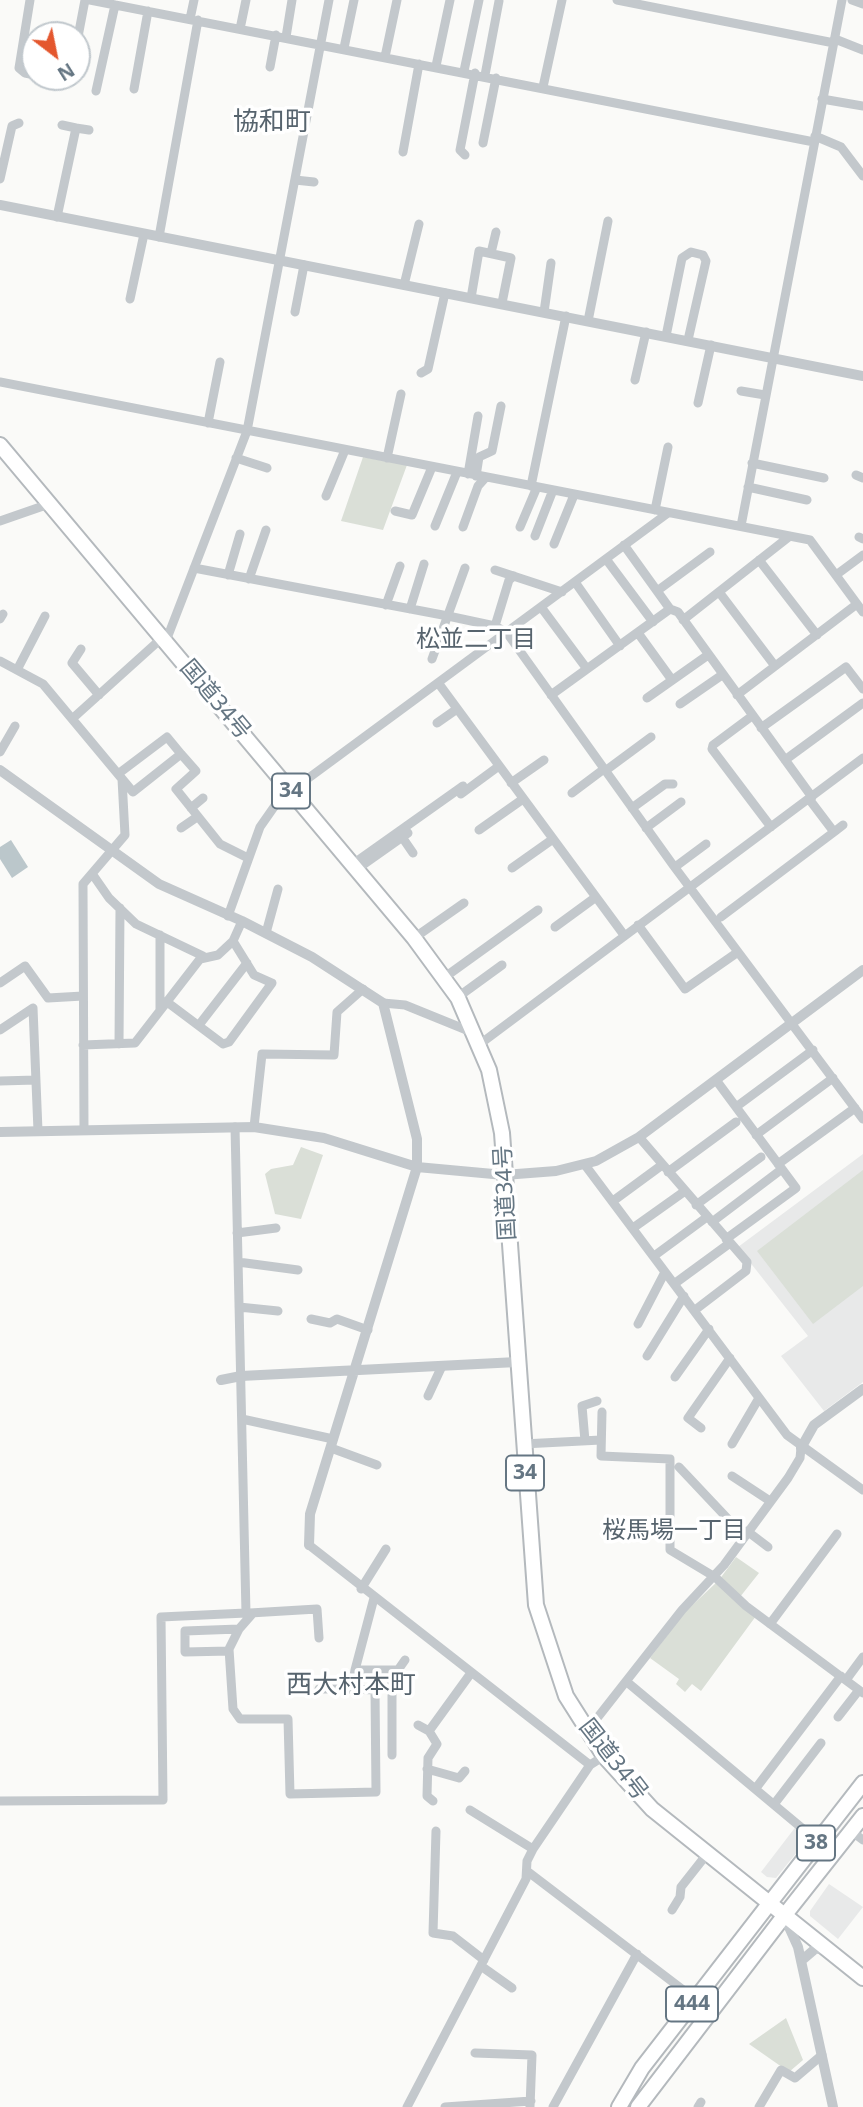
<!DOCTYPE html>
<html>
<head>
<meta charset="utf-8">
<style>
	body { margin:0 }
	#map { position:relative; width:863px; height:2107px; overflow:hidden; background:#fafaf8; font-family:"Noto Sans",sans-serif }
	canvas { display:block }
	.north { position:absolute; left:21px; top:21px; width:70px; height:70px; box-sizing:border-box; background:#fff; border:2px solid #c1c8cd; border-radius:50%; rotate:148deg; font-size:19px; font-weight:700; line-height:28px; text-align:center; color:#657683 }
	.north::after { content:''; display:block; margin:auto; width:24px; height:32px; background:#e4572e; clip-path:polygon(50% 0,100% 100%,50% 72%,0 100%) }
</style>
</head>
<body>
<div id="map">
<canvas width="863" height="2107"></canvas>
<div class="north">N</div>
</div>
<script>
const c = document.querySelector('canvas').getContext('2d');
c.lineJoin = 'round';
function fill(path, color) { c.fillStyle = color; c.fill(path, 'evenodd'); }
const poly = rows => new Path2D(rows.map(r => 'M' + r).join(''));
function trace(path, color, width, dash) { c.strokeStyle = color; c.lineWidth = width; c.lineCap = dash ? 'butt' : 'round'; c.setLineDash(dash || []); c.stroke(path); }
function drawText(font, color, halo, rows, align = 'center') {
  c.font = font + ' "Noto Sans","Noto Sans JP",sans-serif'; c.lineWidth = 7; c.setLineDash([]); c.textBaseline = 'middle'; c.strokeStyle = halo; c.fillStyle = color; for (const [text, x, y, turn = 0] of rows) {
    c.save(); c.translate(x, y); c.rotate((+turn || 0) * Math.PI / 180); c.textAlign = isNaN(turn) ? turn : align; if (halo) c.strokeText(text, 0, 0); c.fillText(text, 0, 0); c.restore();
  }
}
const built = poly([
	[863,1154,863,1382,824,1411,781,1356,808,1336,738,1247],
	[797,1825,810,1836,776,1878,767,1877,761,1872],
	[829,1884,863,1907,838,1939,810,1916,810,1911]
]);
const green = poly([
	[363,457,407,465,383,530,341,521],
	[301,1147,323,1155,301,1219,275,1214,265,1174,271,1169,293,1165],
	[863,1170,863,1286,813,1324,757,1251],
	[736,1557,759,1573,740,1597,719,1580],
	[718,1581,756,1616,701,1691,692,1684,685,1692,676,1684,679,1679,650,1658,685,1612],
	[786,2018,803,2060,789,2072,749,2044]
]);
const water = poly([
	[11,840,28,867,12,878,0,859,0,847]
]);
const minor = poly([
	[30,0,19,68,25,73,35,75],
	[90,0,814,142],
	[617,0,834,43],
	[852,0,863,4],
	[190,19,194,0],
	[240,29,246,0],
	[286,37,292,0],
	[835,39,863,50],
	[77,42,85,0],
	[344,48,354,0],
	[385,57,397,0],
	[436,66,450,0],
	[270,67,276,35],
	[464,71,479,0],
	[485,75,499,1],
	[47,77,65,80,69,77],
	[543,87,562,0],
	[134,89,148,11],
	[96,91,115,5],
	[822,99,863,106],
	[268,117,305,124],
	[76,128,89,130],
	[815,136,841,147,863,176],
	[483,143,496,78],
	[403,152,419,64],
	[465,155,460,150,475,73],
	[0,179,12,126,19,123],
	[295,180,314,182],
	[57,217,76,128,62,125],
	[159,237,198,20],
	[491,253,496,232],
	[404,285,419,224],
	[471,298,479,251,511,258,502,303],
	[130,299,144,234],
	[295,312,304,265],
	[544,312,551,263],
	[588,321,608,221],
	[666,336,682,258,691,252,703,255,706,261,688,340],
	[421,373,428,369,445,293],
	[635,380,646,332],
	[0,382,810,540,863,612],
	[741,391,765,395],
	[698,403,711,345],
	[208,423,220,362],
	[236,458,267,468],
	[387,458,401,394],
	[752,463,824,478],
	[468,474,478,416],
	[856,475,863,478],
	[476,476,479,457,492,451,501,406],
	[531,486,566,316],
	[748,487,807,500],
	[326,496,345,450],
	[655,510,668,447],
	[395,511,412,515,432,467],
	[0,521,49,504],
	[435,526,457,472],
	[741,526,842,0],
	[463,527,478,486,486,477],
	[520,527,537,487],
	[535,536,553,490],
	[859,537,863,539],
	[554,544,574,495],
	[624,545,670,609],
	[606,559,653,622],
	[759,560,817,635],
	[194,568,448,616,495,626,507,633,673,865,863,1119],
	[495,570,562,592],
	[228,575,240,534],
	[836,575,863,555],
	[249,579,266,530],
	[575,582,620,646],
	[657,591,710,552],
	[719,592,775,666],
	[386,605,400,566],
	[541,607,587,669],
	[410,609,424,564],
	[0,619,3,614],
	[683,620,790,536],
	[495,626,509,580,514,576],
	[638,633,672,680],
	[166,641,247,431,329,0],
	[81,649,72,663,99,695],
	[432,659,465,568],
	[0,661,43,684,118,774],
	[17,670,45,616],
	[439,684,624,935],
	[551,695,670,609,678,612,812,797],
	[737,695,857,604],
	[647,698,708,655],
	[680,704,722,675],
	[752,716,713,745,712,749,771,827],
	[72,719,163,637],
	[437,723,457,709],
	[761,728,846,667,863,689],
	[0,752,15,726],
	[181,754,133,792,118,774,167,737,181,754,196,771,176,789,220,844,248,858],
	[785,760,863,703],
	[605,771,651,737],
	[511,783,544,760],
	[291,791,668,513],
	[572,793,604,769],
	[461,794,499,766],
	[191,808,203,798],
	[632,808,665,784,673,784],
	[181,828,197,817],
	[646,828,681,802],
	[479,830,523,799],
	[834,832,843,825],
	[402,837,413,853],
	[353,864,463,786],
	[675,867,706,844],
	[512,868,553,839],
	[357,869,408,833],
	[93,875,109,898,136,924,203,956],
	[228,916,260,827,288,787],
	[721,917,834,832,809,799],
	[638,925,685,989,738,952],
	[555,927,596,897],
	[266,933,278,889],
	[160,935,160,1010],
	[414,938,464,903],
	[445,977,538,910],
	[0,983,25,966,48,998,83,996],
	[458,997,502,965],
	[167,1002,223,1044,229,1042,272,983,254,975,233,941],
	[383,1003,405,1005,474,1033],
	[199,1025,247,963],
	[0,1030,33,1008,38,1131],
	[119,1044,120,908],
	[480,1044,863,758],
	[83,1045,135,1043,200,959,218,955,233,941,242,921],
	[716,1080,796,1188,726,1239],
	[0,1081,36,1080],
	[736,1107,813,1050],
	[254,1127,262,1054,334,1055,337,1012,363,989],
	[84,1129,83,884,125,835,122,779],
	[756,1135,833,1078],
	[639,1137,747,1262,746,1271,695,1310],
	[778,1164,855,1108],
	[585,1165,787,1435,863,1490],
	[668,1172,736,1122],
	[613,1201,662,1165],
	[696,1205,761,1157],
	[712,1222,782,1169],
	[633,1228,685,1191],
	[237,1233,276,1228],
	[654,1256,707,1217],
	[238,1262,298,1270],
	[674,1284,730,1243],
	[239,1307,278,1311],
	[311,1319,330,1323,337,1319,368,1330],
	[638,1324,665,1272],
	[647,1356,684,1296],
	[675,1377,709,1329],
	[428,1396,442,1366],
	[602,1412,601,1456,670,1459,670,1550,715,1577,746,1606,863,1693],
	[242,1419,333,1439],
	[701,1428,688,1418,730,1358],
	[585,1441,582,1406,597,1401],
	[523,1444,601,1440],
	[732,1444,759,1398],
	[331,1448,377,1465],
	[679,1467,744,1536],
	[732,1476,770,1501],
	[747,1531,768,1547],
	[309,1545,590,1765],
	[361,1589,386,1549],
	[374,1598,355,1670,392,1670,392,1755],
	[250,1613,317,1609,319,1638],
	[253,1613,239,1629,229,1649,233,1709,240,1719,288,1719,290,1794,376,1792,375,1690,352,1689],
	[770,1624,837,1534],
	[229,1651,185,1652,185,1631,239,1629],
	[392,1670,398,1670,405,1660],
	[846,1680,863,1657],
	[627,1682,833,1854],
	[319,1689,352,1689,355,1670],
	[838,1717,859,1690],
	[418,1725,429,1731,471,1673],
	[429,1731,437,1744,428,1758,427,1796,433,1801],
	[587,1731,682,1610,724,1565,788,1478,800,1458,801,1448],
	[427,1769,459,1778,465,1771],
	[756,1788,841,1676],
	[0,1801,163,1800,161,1617,246,1613,235,1127],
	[775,1803,821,1743],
	[470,1810,533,1849],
	[436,1831,433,1933,453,1936,484,1960],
	[851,1831,863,1840],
	[527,1871,695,1999],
	[672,1910,680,1897,681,1887,707,1854],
	[481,1966,512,1988],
	[475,2053,532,2055,530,2107],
	[407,2107,526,1879,527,1861,533,1849,590,1765,604,1756],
	[445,2107,531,2101],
	[553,2107,637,1954],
	[698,2107,701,2102],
	[759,2107,781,2070,795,2078,822,2055]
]);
const tertiary = poly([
	[0,205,863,376],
	[0,770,159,884,242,921,312,957,383,1003,417,1139,417,1167,310,1514,309,1545],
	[0,1132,254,1127,324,1138,417,1167,504,1175,556,1171,596,1161,639,1137,863,970],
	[221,1380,241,1376,517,1362],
	[801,1448,814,1425,863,1389],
	[784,1916,798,1947,833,2107],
	[801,1961,815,1949,824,1948]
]);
const primary = poly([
	[769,1904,863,1783],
	[784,1916,863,1816]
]);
const trunk = poly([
	[0,445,414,938,458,998,489,1070,502,1133,536,1605,566,1696,604,1756,652,1809,863,1978],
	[619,2107,642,2068,769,1904],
	[638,2107,784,1916]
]);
const shields = [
	[291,791,38],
	[525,1473,38],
	[816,1843,38],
	[692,2004,52]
];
const shieldNames = [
	["34",291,791],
	["34",525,1473],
	["38",816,1843],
	["444",692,2004]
];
const streetNames = [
	["国道34号",215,700,50],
	["国道34号",506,1193,-93],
	["国道34号",613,1760,52]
];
const neighbourhoodNames = [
	["松並二丁目",476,640],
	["桜馬場一丁目",674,1531]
];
const quarterNames = [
	["協和町",272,123],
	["西大村本町",351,1686]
];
fill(built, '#e8e9e9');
fill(green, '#dadfd7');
fill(water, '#bbc7cb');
trace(primary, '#b5babe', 18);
trace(trunk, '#b4b9bd', 18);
trace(minor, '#c3c8cc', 9);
trace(tertiary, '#c3c8cc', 10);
trace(primary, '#fff', 14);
trace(trunk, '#fff', 14);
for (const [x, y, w] of shields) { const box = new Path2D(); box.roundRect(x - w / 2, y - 17.5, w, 35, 5); c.fillStyle = '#fff'; c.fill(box); trace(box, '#657683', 2); }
drawText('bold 21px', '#657683', null, shieldNames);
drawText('23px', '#657683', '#fff', streetNames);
drawText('24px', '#57646e', '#fff', neighbourhoodNames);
drawText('26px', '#57646e', '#fff', quarterNames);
</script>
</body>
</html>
